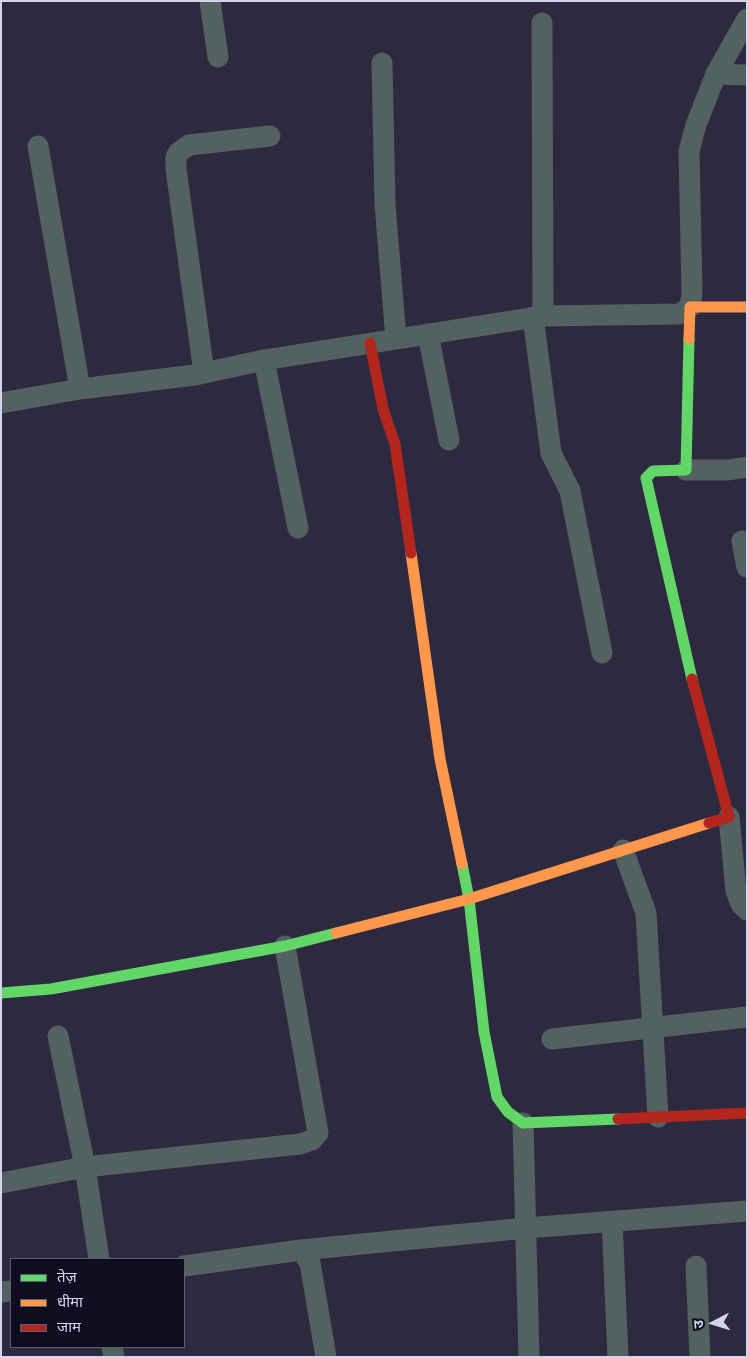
<!DOCTYPE html>
<html>
<head>
<meta charset="utf-8">
<style>
	body { margin:0 }
	#map { position:relative; width:748px; height:1358px; overflow:hidden; background:#2d2a40; font-family:"IBM Plex Sans","Noto Sans Devanagari",sans-serif }
	canvas { display:block }
	.frame { position:absolute; inset:0; border:2px solid #d5d4f0; pointer-events:none }
	.legend { position:absolute; left:10px; top:1258px; width:175px; height:90px; box-sizing:border-box; background:#0f0d20; border:1px solid #5e5d73; margin:0; padding:6px 9px; list-style:none; font-size:15px; color:#d5d4f0 }
	.legend li { display:flex; align-items:center; gap:10px; height:25px }
	.legend b { width:25px; border:1px solid #5e5d73 }
	.north { position:absolute; left:688px; top:1298px; width:50px; height:50px; -webkit-text-stroke:4px #0f0d20; paint-order:stroke; rotate:265deg; font-size:14px; font-weight:700; line-height:20px; text-align:center; color:#d5d4f0 }
	.north::after { content:''; display:block; margin:auto; width:18px; height:22px; background:#d5d4f0; clip-path:polygon(50% 0,100% 100%,50% 72%,0 100%) }
</style>
</head>
<body>
<div id="map">
<canvas width="748" height="1358"></canvas>
<div class="frame"></div>
<ul class="legend">
<li><b style="height:6px;background:#63d668"></b>तेज़</li>
<li><b style="height:6px;background:#ff974d"></b>धीमा</li>
<li><b style="height:6px;background:#b3261e"></b>जाम</li>
</ul>
<div class="north">उ</div>
</div>
<script>
const c = document.querySelector('canvas').getContext('2d');
c.lineJoin = 'round';
const poly = rows => new Path2D(rows.map(r => 'M' + r).join(''));
function trace(path, color, width, dash) { c.strokeStyle = color; c.lineWidth = width; c.lineCap = dash ? 'butt' : 'round'; c.setLineDash(dash || []); c.stroke(path); }
const street = poly([
	[210,1,218,57],
	[542,23,543,316],
	[382,63,385,204,396,339],
	[716,74,747,75],
	[38,146,80,389],
	[533,317,551,453,570,491,602,653],
	[428,334,449,440],
	[264,360,298,528],
	[204,373,176,169,176,157,179,152,189,145,270,136],
	[1,403,80,389,195,375,264,360,543,316,679,314,690,307,692,293,689,151,696,125,716,74,747,19],
	[686,470,728,470,747,467],
	[742,541,747,567],
	[729,817,736,891,741,904,747,910],
	[623,850,646,913,658,1117],
	[58,1036,85,1167,99,1259],
	[552,1039,747,1017],
	[523,1123,529,1357],
	[1,1183,85,1167,300,1144,312,1140,318,1133,285,946],
	[612,1221,618,1357],
	[301,1250,526,1228,747,1211],
	[184,1266,301,1250,310,1263,326,1357],
	[696,1266,700,1357],
	[1,1292,11,1291],
	[112,1347,114,1357]
]);
const fast = poly([
	[689,339,686,470,653,471,646,478,692,679],
	[462,864,469,899,484,1032,497,1097,508,1112,523,1123,618,1119],
	[1,993,51,989,285,946,336,933]
]);
const slow = poly([
	[689,339,690,307,747,307],
	[411,553,440,759,462,864],
	[336,933,469,899,709,823]
]);
const jam = poly([
	[370,343,383,409,395,444,411,553],
	[692,679,729,817,709,823],
	[618,1119,747,1113]
]);
trace(street, '#546161', 21);
trace(fast, '#63d668', 11);
trace(slow, '#ff974d', 11);
trace(jam, '#b3261e', 11);
</script>
</body>
</html>
